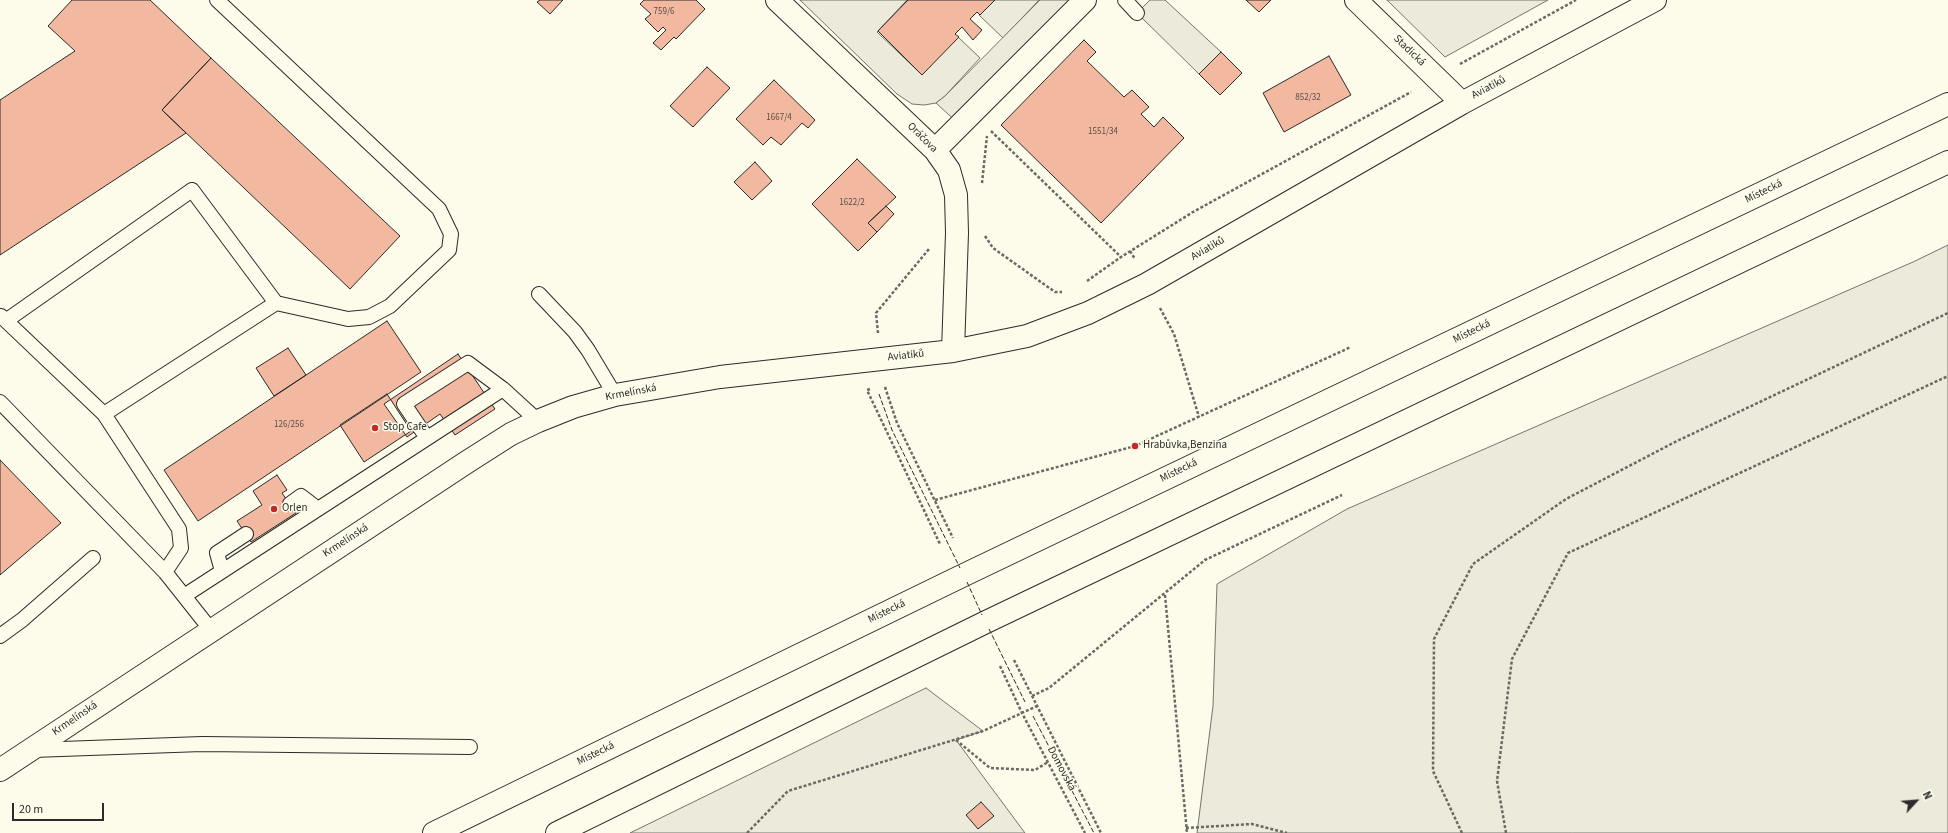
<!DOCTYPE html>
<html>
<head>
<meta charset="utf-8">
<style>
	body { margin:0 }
	#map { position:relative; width:1948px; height:833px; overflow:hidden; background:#fdfbea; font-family:"Source Sans 3",sans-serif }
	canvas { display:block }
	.north { position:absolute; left:1896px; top:781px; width:40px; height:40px; -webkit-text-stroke:3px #fdfbea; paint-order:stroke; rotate:64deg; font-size:11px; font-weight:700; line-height:16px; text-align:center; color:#2b2b2b }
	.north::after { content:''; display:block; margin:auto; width:14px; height:18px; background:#2b2b2b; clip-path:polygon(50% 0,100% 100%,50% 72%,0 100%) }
	.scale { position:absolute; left:12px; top:803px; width:92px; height:18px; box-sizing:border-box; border:2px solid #2b2b2b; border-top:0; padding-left:5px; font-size:12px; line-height:14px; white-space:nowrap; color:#2b2b2b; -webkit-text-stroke:3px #fdfbea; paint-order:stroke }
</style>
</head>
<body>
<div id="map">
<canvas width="1948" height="833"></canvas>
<div class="north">N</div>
<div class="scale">20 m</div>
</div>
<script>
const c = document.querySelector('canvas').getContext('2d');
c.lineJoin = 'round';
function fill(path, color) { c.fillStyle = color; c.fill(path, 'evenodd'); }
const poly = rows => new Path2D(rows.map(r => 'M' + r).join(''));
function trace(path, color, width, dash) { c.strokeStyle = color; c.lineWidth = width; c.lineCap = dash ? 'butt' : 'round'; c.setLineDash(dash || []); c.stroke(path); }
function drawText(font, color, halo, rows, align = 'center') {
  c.font = font + ' "Source Sans 3",sans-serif'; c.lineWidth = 3; c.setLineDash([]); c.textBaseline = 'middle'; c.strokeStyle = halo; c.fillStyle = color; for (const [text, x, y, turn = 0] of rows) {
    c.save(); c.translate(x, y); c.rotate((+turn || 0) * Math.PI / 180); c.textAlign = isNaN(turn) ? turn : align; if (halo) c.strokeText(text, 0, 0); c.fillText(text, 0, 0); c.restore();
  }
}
const green = poly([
	[800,0,907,0,877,32,921,74,958,37,980,58,945,96,936,103,924,105,912,104,897,94,800,0],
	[994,0,1039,0,1003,38,979,15,994,0],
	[1387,0,1548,0,1445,57,1387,0],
	[1948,245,1948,833,1197,833,1213,706,1217,584,1347,509,1913,262,1948,245],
	[926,688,983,731,956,740,1025,833,630,833,926,688]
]);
const parking = poly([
	[1040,0,1085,0,960,125,936,103,945,96,1040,0],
	[1150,0,1165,0,1221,52,1199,74,1137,13,1150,0]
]);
const building = poly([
	[72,0,150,0,211,58,162,110,186,133,0,255,0,100,75,51,48,26,72,0],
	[540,0,563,0,550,14,537,2,540,0],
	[644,0,696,0,705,9,676,39,674,37,661,50,653,43,666,30,663,27,658,32,645,19,651,14,640,4,644,0],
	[908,0,995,0,980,15,977,12,970,19,982,30,973,40,962,27,955,34,959,37,922,75,878,31,908,0],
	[1246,0,1271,0,1259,12,1246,0],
	[1084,40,1096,52,1087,61,1124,97,1132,90,1149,107,1141,114,1154,127,1163,117,1184,138,1101,223,1001,125,1084,40],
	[1221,52,1242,73,1220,95,1199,74,1221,52],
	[1329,56,1351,95,1284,132,1263,93,1329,56],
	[211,58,400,236,350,289,162,110,211,58],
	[707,67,730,88,693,127,670,106,707,67],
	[774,80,815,120,808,128,802,123,781,145,771,137,763,145,736,119,774,80],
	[857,159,896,197,868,223,877,232,858,251,812,204,857,159],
	[755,162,772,181,752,200,734,182,755,162],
	[886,206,894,214,877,232,868,223,886,206],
	[387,321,421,372,198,521,164,470,387,321],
	[288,348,306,375,274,396,256,368,288,348],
	[458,354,495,409,455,435,440,414,407,437,384,404,458,354],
	[387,394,411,431,364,462,340,425,387,394],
	[0,460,61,523,0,575,0,460],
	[277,475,287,490,282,493,296,513,251,542,237,521,262,505,253,491,277,475],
	[981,802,994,816,978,829,966,815,981,802]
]);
const path = poly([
	[1460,64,1576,0],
	[991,131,1121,257],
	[982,183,987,136],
	[985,236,993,248,1055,292,1062,292],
	[1130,251,1135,259],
	[1087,281,1121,257,1193,212,1411,92],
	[1160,308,1174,334,1199,417],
	[878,333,876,313,929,249],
	[885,387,897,423,953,538],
	[870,389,867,390,940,544],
	[935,500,1135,446,1351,347],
	[1165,595,1187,833],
	[1014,660,1101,833],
	[1000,666,1022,713,1085,833],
	[1032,696,1049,688,1205,560,1342,495],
	[956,740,990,768,1035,770,1048,762],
	[1186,828,1252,824,1287,833],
	[747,833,788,791,983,731,1037,706],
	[1462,833,1433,771,1434,639,1473,564,1566,499,1675,442,1948,313],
	[1506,833,1497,781,1512,659,1568,553,1948,376]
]);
const lane = poly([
	[217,0,439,209,451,234,449,250,390,306,369,317,348,319,276,303],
	[1125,0,1137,13],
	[539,294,575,332,588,350,615,395],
	[1,316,104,414,179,529,181,548,165,572],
	[7,320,192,190,276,303,104,414],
	[0,402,165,572,211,630],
	[427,438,404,404,468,363,503,389],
	[290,504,301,496,318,509],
	[222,571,217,553,246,534],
	[184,596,503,389,538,421],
	[0,636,22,620,93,558],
	[33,750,202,744,470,747]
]);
const street = poly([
	[777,0,935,150,949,170,956,195,957,233,953,351],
	[1356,0,1462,103],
	[935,150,1085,0],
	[0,770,467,462,511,434,538,421,573,407,615,395,720,377,953,351,1027,336,1088,313,1147,284,1462,103,1655,0]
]);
const highway = poly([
	[434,833,966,574,1948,104],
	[557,833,986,622,1948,162]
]);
const fence = poly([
	[879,394,892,430,960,568],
	[967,582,982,615],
	[989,629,1025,702],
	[1033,716,1094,833]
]);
const markers = [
	[375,428,4,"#c62828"],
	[1135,446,4,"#c62828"],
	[274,509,4,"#c62828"]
];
const numberNames = [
	["759/6",664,12],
	["852/32",1308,98],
	["1667/4",779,118],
	["1551/34",1103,132],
	["1622/2",852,203],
	["126/256",289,425]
];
const streetNames = [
	["Stadická",1409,51,44],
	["Aviatiků",1489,88,-28],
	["Oráčova",922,138,45],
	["Místecká",1764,192,-26],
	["Aviatiků",1208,249,-30],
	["Místecká",1472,332,-26],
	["Aviatiků",906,356,-6],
	["Krmelínská",631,393,-11],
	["Místecká",1179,471,-26],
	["Krmelínská",346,541,-33],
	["Místecká",887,612,-26],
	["Krmelínská",75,719,-34],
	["Místecká",596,754,-26],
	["Domovská",1061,769,62]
];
const poiNames = [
	["Stop Cafe",383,428],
	["Hrabůvka,Benzina",1143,446],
	["Orlen",282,509]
];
fill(green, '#ecebdb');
trace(green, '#74746e', 1);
fill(parking, '#eceadb');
trace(parking, '#74746e', 1);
fill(building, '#f2b8a0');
trace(building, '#2b2b2b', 1);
trace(lane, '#2b2b2b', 16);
trace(street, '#2b2b2b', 24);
trace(highway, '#2b2b2b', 24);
trace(path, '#6a6964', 2.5, [3, 2]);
trace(lane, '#fdfbea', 14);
trace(street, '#fdfbea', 22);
trace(highway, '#fdfbea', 22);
trace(fence, '#2b2b2b', 1, [5, 2]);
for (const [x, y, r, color] of markers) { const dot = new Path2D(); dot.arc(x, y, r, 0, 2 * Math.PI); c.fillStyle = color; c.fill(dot); trace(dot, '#fdfbea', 1.5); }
drawText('9px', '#5d4e48', null, numberNames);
drawText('11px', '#2b2b2b', '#fdfbea', streetNames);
drawText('11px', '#2b2b2b', '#fdfbea', poiNames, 'left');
</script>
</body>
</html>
